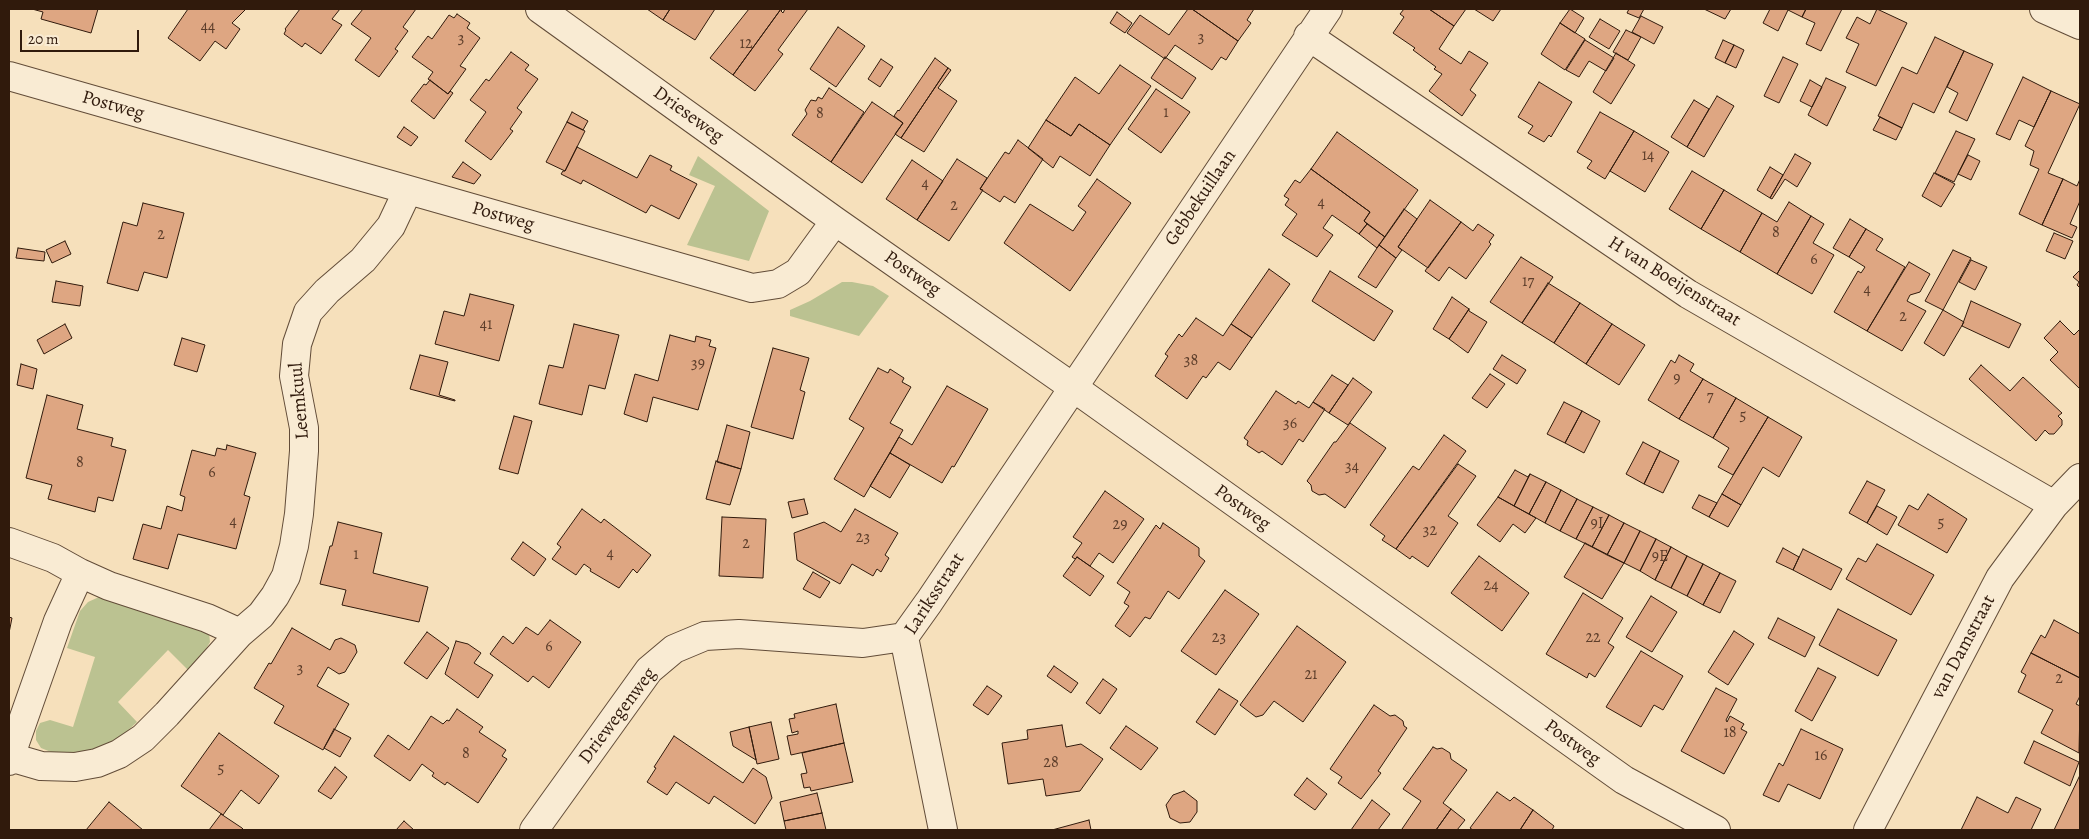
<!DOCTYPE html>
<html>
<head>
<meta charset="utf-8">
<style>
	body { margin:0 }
	#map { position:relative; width:2089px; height:839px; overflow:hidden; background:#f6e0bb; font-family:Alegreya,serif }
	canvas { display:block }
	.frame { position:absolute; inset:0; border:10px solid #301a0c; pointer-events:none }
	.scale { position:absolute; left:20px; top:30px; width:119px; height:22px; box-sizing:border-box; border:2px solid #301a0c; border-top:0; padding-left:6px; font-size:15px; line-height:18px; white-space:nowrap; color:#301a0c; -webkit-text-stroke:4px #f9ebd3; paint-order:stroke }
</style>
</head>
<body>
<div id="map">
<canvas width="2089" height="839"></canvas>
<div class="frame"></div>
<div class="scale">20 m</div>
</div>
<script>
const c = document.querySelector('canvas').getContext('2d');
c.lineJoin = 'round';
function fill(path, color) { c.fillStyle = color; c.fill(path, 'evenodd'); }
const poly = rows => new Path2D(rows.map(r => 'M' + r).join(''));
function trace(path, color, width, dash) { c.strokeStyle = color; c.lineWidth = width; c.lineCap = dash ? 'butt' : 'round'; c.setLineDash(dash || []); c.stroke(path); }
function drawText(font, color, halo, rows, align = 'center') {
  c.font = font + ' Alegreya,serif'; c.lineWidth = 4; c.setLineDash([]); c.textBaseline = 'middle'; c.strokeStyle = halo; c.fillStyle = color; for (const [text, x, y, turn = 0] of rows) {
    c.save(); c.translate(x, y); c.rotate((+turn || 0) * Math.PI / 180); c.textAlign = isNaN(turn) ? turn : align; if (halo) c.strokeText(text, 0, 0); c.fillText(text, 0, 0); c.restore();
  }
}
const green = poly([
	[698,156,769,211,749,261,687,245,715,186,689,175],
	[842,282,852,282,873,286,889,296,859,336,790,316,790,310,810,301],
	[110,596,209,633,210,642,199,661,188,670,168,650,118,702,137,722,124,734,99,749,88,753,62,754,51,752,41,748,36,740,36,731,40,723,50,720,73,727,95,657,67,648,80,611,88,602,99,597]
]);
const building = poly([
	[32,9,98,9,91,33,41,19,43,12,32,9],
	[188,9,246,9,232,23,240,29,226,49,215,41,200,61,168,38,188,9],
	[300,9,340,9,332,19,342,25,321,54,305,43,302,47,284,34,286,30,285,29,300,9],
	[363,9,416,9,403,27,408,31,395,49,398,51,379,77,355,60,371,38,351,24,363,9],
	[647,9,670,9,663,20,647,9],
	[670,9,715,9,695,40,663,20,670,9],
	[749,9,781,9,733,75,710,58,749,9],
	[781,9,783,9,781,11,783,13,785,9,808,9,778,50,783,54,755,91,733,75,781,9],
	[1188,9,1192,9,1238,41,1226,60,1221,57,1212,70,1175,45,1165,59,1127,33,1140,15,1169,35,1188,9],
	[1192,9,1254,9,1247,20,1251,23,1238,41,1192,9],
	[1404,9,1429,9,1454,26,1439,49,1461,64,1469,51,1488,63,1470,90,1476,95,1462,116,1429,91,1442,74,1434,69,1436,67,1413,50,1415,48,1393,33,1404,17,1400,14,1404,9],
	[1429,9,1466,9,1454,26,1429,9],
	[1474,9,1501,9,1493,21,1474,9],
	[1570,9,1584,18,1575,33,1560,23,1570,9],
	[1629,9,1644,9,1639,18,1627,13,1629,9],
	[1704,9,1731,9,1725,19,1704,9],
	[1770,9,1806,9,1802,17,1788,10,1778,31,1763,23,1770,9],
	[1806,9,1842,9,1821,51,1806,44,1815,23,1802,17,1806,9],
	[1877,9,1907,23,1876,86,1846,72,1859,44,1846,38,1857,17,1870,24,1877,9],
	[1117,12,1132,23,1125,33,1110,23,1117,12],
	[457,14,470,23,467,28,480,38,460,66,466,69,448,94,428,79,433,72,412,57,428,36,432,39,449,15,454,18,457,14],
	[1641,16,1663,27,1654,44,1632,32,1641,16],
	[1600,19,1620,31,1609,49,1589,37,1600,19],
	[1560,23,1585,39,1565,70,1541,54,1560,23],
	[838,27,865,46,836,87,810,69,838,27],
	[1626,30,1641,37,1628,60,1613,52,1626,30],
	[1935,37,1964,51,1934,113,1913,103,1902,128,1878,116,1902,67,1917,74,1935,37],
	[1585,40,1614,58,1606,71,1589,61,1579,77,1566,70,1585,40],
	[1723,40,1734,45,1725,63,1715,58,1723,40],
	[1734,45,1744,50,1736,68,1725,63,1734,45],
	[1964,51,1993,64,1967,121,1949,112,1958,93,1947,87,1964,51],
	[511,52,529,65,525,70,538,79,517,108,522,112,510,129,513,131,491,160,465,141,486,112,470,100,486,79,489,81,511,52],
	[1616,53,1635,65,1611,104,1593,92,1616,53],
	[1165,57,1196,78,1182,99,1151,78,1165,57],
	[1783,57,1798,64,1779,103,1764,96,1783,57],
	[935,58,948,68,901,138,895,134,903,123,894,116,898,110,899,111,935,58],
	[881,59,893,67,880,87,868,79,881,59],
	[1120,65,1151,86,1110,145,1079,124,1071,136,1046,120,1075,77,1099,94,1120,65],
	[948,68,951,70,938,88,957,101,924,152,901,138,948,68],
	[2023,77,2051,91,2034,127,2019,120,2010,140,1996,134,2023,77],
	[1826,78,1846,87,1827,126,1808,115,1826,78],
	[430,80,448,94,450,91,453,93,434,119,411,101,424,84,426,85,430,80],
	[1810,80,1822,87,1812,107,1800,101,1810,80],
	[1539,82,1572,102,1551,137,1549,135,1544,142,1528,133,1533,126,1518,117,1539,82],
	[829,88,864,112,831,162,792,135,807,114,805,110,811,100,816,101,818,97,822,99,829,88],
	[1156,89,1190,112,1161,153,1128,129,1156,89],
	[2051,91,2080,104,2048,173,2063,179,2042,225,2019,214,2039,169,2030,165,2034,151,2025,146,2051,91],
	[1717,96,1734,106,1704,157,1687,147,1717,96],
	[1694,100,1709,109,1687,147,1671,137,1694,100],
	[872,102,903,123,862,183,831,162,872,102],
	[572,112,588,121,583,130,567,122,572,112],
	[1600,112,1634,131,1605,179,1587,168,1592,161,1577,152,1600,112],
	[1880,117,1902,128,1896,140,1873,130,1880,117],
	[1046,120,1071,136,1079,124,1110,145,1090,176,1060,156,1053,168,1028,148,1046,120],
	[567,122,585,131,565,171,546,162,567,122],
	[404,127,418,137,411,146,397,137,404,127],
	[1634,131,1669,152,1645,192,1610,171,1634,131],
	[1956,131,1975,139,1954,182,1935,173,1956,131],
	[1337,132,1418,190,1385,237,1364,221,1370,212,1311,169,1337,132],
	[1018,140,1043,159,1015,203,1004,196,1000,202,980,189,1005,152,1009,154,1018,140],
	[577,147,637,178,650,155,672,166,670,170,697,184,679,219,651,205,646,213,583,180,581,184,561,174,563,171,565,171,577,147],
	[1795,154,1811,163,1797,187,1785,179,1772,199,1770,198,1795,154],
	[1968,155,1980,161,1971,180,1958,174,1968,155],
	[957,159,987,178,980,189,983,190,949,241,917,220,957,159],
	[912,160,943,181,917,220,886,199,912,160],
	[463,162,481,175,474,184,452,177,463,162],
	[1770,167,1783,175,1770,198,1757,190,1770,167],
	[1311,169,1370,212,1364,221,1367,224,1359,234,1332,215,1323,228,1333,235,1317,257,1282,235,1297,214,1285,205,1289,199,1284,196,1295,180,1300,183,1311,169],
	[1692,171,1724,190,1701,229,1669,209,1692,171],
	[1934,173,1955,184,1941,207,1922,196,1934,173],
	[1097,179,1131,203,1070,291,1004,243,1030,204,1073,231,1086,212,1078,206,1097,179],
	[2063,179,2077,186,2080,179,2080,201,2070,224,2077,227,2072,238,2042,225,2063,179],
	[1724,190,1762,213,1740,252,1701,229,1724,190],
	[1430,200,1461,222,1428,268,1398,247,1430,200],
	[1789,202,1811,216,1777,274,1740,252,1762,213,1777,222,1789,202],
	[143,203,184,213,167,278,144,272,138,291,107,283,123,222,137,226,143,203],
	[1404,209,1417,219,1398,247,1402,250,1396,258,1379,245,1404,209],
	[1811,216,1824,224,1813,243,1834,255,1812,294,1777,274,1811,216],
	[1850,219,1866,229,1849,257,1833,248,1850,219],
	[1461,222,1473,231,1478,224,1494,235,1489,242,1491,244,1466,279,1449,267,1439,281,1425,271,1461,222],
	[1367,224,1385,237,1377,248,1359,234,1367,224],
	[1866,229,1883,239,1876,250,1905,267,1867,331,1834,312,1858,271,1861,273,1865,267,1849,257,1866,229],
	[2054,233,2073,241,2065,259,2046,251,2054,233],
	[65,241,71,254,52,263,46,250,65,241],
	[1379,245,1396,258,1376,288,1358,277,1379,245],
	[18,248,45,252,44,261,16,258,18,248],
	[1953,250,1971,258,1943,310,1925,301,1953,250],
	[1521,257,1553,277,1522,323,1490,302,1521,257],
	[1971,260,1987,267,1975,290,1959,282,1971,260],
	[1909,262,1930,274,1920,292,1910,295,1907,301,1926,311,1902,351,1867,331,1909,262],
	[1269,269,1290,284,1252,338,1231,324,1269,269],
	[2080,270,2080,288,2077,285,2079,282,2073,277,2080,270],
	[1330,271,1393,311,1374,341,1312,301,1330,271],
	[56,281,83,286,80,306,52,302,56,281],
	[1548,283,1580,303,1554,343,1522,323,1548,283],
	[470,294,514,305,499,361,435,344,444,311,464,316,470,294],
	[1452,297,1469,309,1449,339,1433,329,1452,297],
	[1971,301,2021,324,2009,348,1962,326,1971,301],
	[1580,303,1612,324,1586,364,1554,343,1580,303],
	[1469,309,1469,311,1487,322,1468,353,1449,339,1469,309],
	[1943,310,1964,322,1944,356,1924,343,1943,310],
	[1196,318,1223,336,1231,324,1252,338,1230,370,1218,362,1206,378,1203,376,1187,399,1155,376,1168,356,1165,354,1179,334,1182,337,1196,318],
	[2060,321,2074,335,2080,329,2080,389,2050,360,2058,352,2044,338,2060,321],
	[65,324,72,338,44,354,37,340,65,324],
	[574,324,619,335,605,389,589,385,582,415,539,404,549,365,563,368,574,324],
	[1612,324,1645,345,1619,385,1586,364,1612,324],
	[670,335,695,342,696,336,711,340,709,346,716,348,698,410,653,397,647,422,624,414,635,374,658,381,670,335],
	[182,338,205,345,197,372,174,365,182,338],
	[773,348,809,358,800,390,805,392,793,439,751,427,773,348],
	[420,355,448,362,439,395,455,400,455,401,410,389,420,355],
	[1502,355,1526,370,1517,384,1493,369,1502,355],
	[1679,355,1694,364,1690,371,1703,379,1679,419,1648,400,1671,360,1675,363,1679,355],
	[21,364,37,369,33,389,17,385,21,364],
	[1981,365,2010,391,2023,377,2062,413,2058,416,2062,420,2062,425,2054,434,2049,434,2045,430,2036,441,1969,379,1981,365],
	[878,368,888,373,890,369,904,378,902,382,911,387,890,423,903,430,864,497,834,479,864,428,849,419,878,368],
	[1490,374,1505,384,1487,408,1472,398,1490,374],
	[1332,375,1348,385,1329,413,1313,402,1332,375],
	[1353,378,1372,392,1348,425,1329,413,1353,378],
	[1703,379,1736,398,1713,438,1679,419,1703,379],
	[947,386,988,409,954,467,952,466,942,483,890,453,899,437,912,445,947,386],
	[1276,391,1296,404,1298,401,1309,408,1313,402,1325,409,1303,442,1299,439,1282,465,1262,451,1259,453,1247,445,1248,441,1244,438,1276,391],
	[47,395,83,405,77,429,113,438,111,446,126,450,113,501,98,497,95,512,48,499,52,485,26,478,47,395],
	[1736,398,1768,417,1733,475,1718,467,1729,448,1713,438,1736,398],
	[1564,402,1582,411,1565,443,1547,434,1564,402],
	[1582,411,1600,421,1584,453,1565,443,1582,411],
	[514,416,532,421,518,474,499,469,514,416],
	[1768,417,1802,437,1779,477,1763,467,1741,505,1722,494,1768,417],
	[1350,423,1386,448,1345,508,1325,494,1319,495,1312,491,1311,485,1307,481,1334,442,1336,442,1350,423],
	[727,425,750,432,741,469,717,462,727,425],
	[1444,435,1466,451,1396,549,1382,540,1385,536,1370,525,1413,466,1419,470,1444,435],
	[1643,442,1660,451,1644,484,1626,474,1643,442],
	[227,445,256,453,244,495,250,497,236,549,178,534,168,569,133,559,143,524,161,529,167,506,182,511,185,497,180,495,192,450,215,456,217,448,226,450,227,445],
	[1660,451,1679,461,1663,493,1644,484,1660,451],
	[890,453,910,465,890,498,870,486,890,453],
	[716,461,741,469,730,505,706,499,716,461],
	[1458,464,1476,476,1448,516,1458,523,1428,567,1412,556,1410,559,1396,549,1458,464],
	[1515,470,1528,477,1530,474,1514,506,1498,497,1515,470],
	[1530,474,1546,482,1529,514,1514,506,1530,474],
	[1867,481,1885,490,1867,523,1849,513,1867,481],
	[1546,482,1561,490,1545,523,1529,514,1546,482],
	[1561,490,1577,499,1560,531,1545,523,1561,490],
	[1105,491,1144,519,1113,563,1099,553,1090,566,1077,557,1075,559,1072,557,1082,543,1073,537,1105,491],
	[1722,494,1741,505,1728,527,1709,517,1722,494],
	[1928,494,1967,519,1947,553,1898,525,1909,505,1918,510,1928,494],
	[1699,495,1717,503,1709,517,1692,508,1699,495],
	[1498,497,1536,518,1525,533,1513,524,1500,542,1477,525,1498,497],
	[804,499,808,514,792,518,788,502,804,499],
	[1577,499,1593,507,1576,539,1560,531,1577,499],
	[1877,506,1897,517,1887,535,1867,523,1877,506],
	[1593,507,1609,515,1592,547,1576,539,1593,507],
	[582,509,601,523,604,519,651,555,637,573,633,569,619,588,590,571,591,569,584,564,576,575,552,559,561,547,557,544,582,509],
	[855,509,898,533,885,555,889,558,881,572,877,569,873,576,852,564,840,584,797,560,794,533,824,522,841,532,855,509],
	[1609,515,1624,523,1607,555,1592,547,1609,515],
	[722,517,766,519,763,578,719,576,722,517],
	[338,522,382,533,373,573,428,587,419,622,342,605,346,590,320,584,330,546,332,546,338,522],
	[1163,523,1199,548,1199,556,1205,561,1179,599,1168,591,1150,619,1145,617,1130,637,1115,626,1129,606,1124,603,1130,592,1117,583,1156,525,1160,529,1163,523],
	[1624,523,1640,531,1624,563,1607,555,1624,523],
	[1640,531,1656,539,1640,571,1624,563,1640,531],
	[1656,539,1671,547,1655,580,1640,571,1656,539],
	[523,542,546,559,534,576,511,559,523,542],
	[1585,543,1624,563,1602,599,1564,577,1585,543],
	[1877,544,1934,575,1911,615,1846,579,1858,558,1866,562,1877,544],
	[1671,547,1687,556,1671,588,1655,580,1671,547],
	[1783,548,1799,557,1793,570,1776,562,1783,548],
	[1803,549,1842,569,1831,590,1793,570,1803,549],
	[1479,556,1529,593,1502,631,1451,593,1479,556],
	[1687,556,1703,564,1687,596,1671,588,1687,556],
	[1077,557,1104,576,1090,596,1063,576,1077,557],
	[1703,564,1720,573,1703,605,1687,596,1703,564],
	[813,572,830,582,820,598,803,589,813,572],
	[1720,573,1736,581,1720,613,1703,605,1720,573],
	[1225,590,1259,614,1216,675,1181,651,1225,590],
	[1583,593,1623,618,1608,643,1614,647,1595,677,1589,673,1587,678,1546,654,1583,593],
	[1651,596,1677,612,1652,652,1626,637,1651,596],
	[1838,609,1897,640,1878,676,1819,645,1838,609],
	[9,617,12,618,9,633,9,617],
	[1778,618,1815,637,1805,657,1768,638,1778,618],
	[550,620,581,642,549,688,533,676,528,682,490,654,503,636,513,644,526,627,538,635,550,620],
	[2054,620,2080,634,2080,678,2031,653,2041,635,2045,638,2054,620],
	[1297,626,1346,662,1303,722,1274,701,1263,715,1256,717,1240,705,1297,626],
	[292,628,330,650,335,640,341,638,355,645,357,652,345,672,339,674,328,667,317,686,349,704,323,750,274,723,284,706,254,688,269,663,271,664,292,628],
	[1734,631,1754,644,1728,685,1708,672,1734,631],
	[427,632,449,648,427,679,404,663,427,632],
	[456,641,468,644,481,653,474,663,493,675,478,698,445,674,456,641],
	[1641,651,1683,676,1663,710,1654,705,1641,727,1606,707,1641,651],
	[2031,653,2080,678,2080,696,2076,704,2080,706,2079,753,2041,733,2053,710,2018,692,2026,675,2021,672,2031,653],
	[1054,666,1078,683,1071,693,1047,676,1054,666],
	[1818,668,1836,677,1812,721,1795,711,1818,668],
	[1103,679,1117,689,1100,714,1086,703,1103,679],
	[987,686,1002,696,988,715,973,705,987,686],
	[1716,688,1737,699,1726,720,1727,722,1730,716,1744,724,1741,729,1747,732,1724,774,1681,751,1716,688],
	[1219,689,1238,701,1215,735,1196,722,1219,689],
	[836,704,844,743,791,755,787,736,798,734,798,731,792,733,789,719,795,718,794,714,836,704],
	[1374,705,1390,716,1395,715,1403,721,1404,726,1407,728,1378,771,1381,773,1361,799,1338,783,1342,777,1330,769,1374,705],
	[457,709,483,727,479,732,506,750,502,756,507,759,478,803,447,782,445,785,432,776,434,773,422,764,410,781,374,756,388,735,409,750,431,716,443,724,447,720,449,721,457,709],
	[771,722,779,759,757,764,749,727,771,722],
	[1062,725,1066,747,1081,744,1103,759,1080,791,1046,796,1043,779,1008,784,1002,743,1028,739,1027,730,1062,725],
	[1126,726,1158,748,1141,770,1110,748,1126,726],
	[749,727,756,760,733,746,730,732,749,727],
	[334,729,351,738,340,757,324,748,334,729],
	[1801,729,1843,749,1820,799,1788,784,1779,802,1763,795,1779,763,1783,766,1801,729],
	[219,733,279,776,259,804,241,790,223,815,181,786,219,733],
	[674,736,743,783,753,768,766,777,772,798,755,824,714,796,709,804,676,782,667,795,647,782,656,768,654,767,674,736],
	[2034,741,2079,762,2070,786,2024,763,2034,741],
	[844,743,853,782,811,791,810,787,804,788,801,774,807,773,802,753,844,743],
	[1433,747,1437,749,1442,748,1450,753,1451,759,1467,770,1443,803,1451,809,1436,830,1405,830,1402,829,1421,801,1403,789,1433,747],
	[335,767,347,777,331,799,318,791,335,767],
	[2080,775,2080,830,2054,830,2080,775],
	[1307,778,1327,794,1315,810,1294,795,1307,778],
	[1184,791,1197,801,1197,812,1190,822,1180,823,1170,818,1166,805,1173,795,1184,791],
	[1497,792,1510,801,1514,797,1533,810,1520,830,1473,830,1470,828,1497,792],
	[817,793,822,813,784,821,780,802,817,793],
	[1977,797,2008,813,2016,797,2041,809,2031,830,1961,830,1977,797],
	[1372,800,1390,814,1378,830,1351,830,1372,800],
	[109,802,143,830,86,830,109,802],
	[1451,809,1465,820,1457,830,1436,830,1451,809],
	[1533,810,1554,826,1552,830,1520,830,1533,810],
	[822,813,826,830,786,830,784,821,822,813],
	[221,814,242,828,244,830,209,830,221,814],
	[1089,820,1091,830,1052,830,1089,820],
	[404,821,414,830,396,830,404,821]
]);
const minor = poly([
	[540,9,835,221,1074,388,1624,780,1716,830],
	[2044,9,2080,25],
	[1308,36,1688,294,2054,505],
	[9,76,752,288,778,284,798,272,835,221],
	[9,542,53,558,80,573],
	[240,633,261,615,275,596,286,576,294,546,299,514,304,451,304,428,294,376,297,344,308,312,327,291,363,260,391,226,408,190],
	[9,761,10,757,58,621,80,573,109,586,207,618,240,633,167,714,143,738,119,754,97,763,75,767,41,766,10,757],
	[534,830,649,670,674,649,705,636,739,634,863,643,904,637],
	[943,830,904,637,929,602,1328,9],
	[1868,830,2000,578,2054,505,2080,478]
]);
const numberNames = [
	["44",208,27],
	["3",1201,38],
	["3",461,39],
	["12",746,44],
	["1",1166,113],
	["8",820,114],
	["14",1648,156],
	["4",925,184],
	["4",1321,203],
	["2",954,206],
	["8",1776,233],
	["2",161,235],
	["6",1814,260],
	["17",1528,282],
	["4",1867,290],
	["2",1903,317],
	["41",486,325],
	["38",1191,361],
	["39",698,364],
	["9",1677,379],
	["7",1710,397],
	["5",1743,416],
	["36",1290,424],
	["8",80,463],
	["34",1352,467],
	["6",212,473],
	["4",233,522],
	["5",1941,523],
	["9I",1597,524],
	["29",1120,525],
	["32",1430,531],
	["23",863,538],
	["2",746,544],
	["4",610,554],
	["1",356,555],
	["9E",1660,557],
	["24",1491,586],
	["23",1219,638],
	["22",1593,638],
	["6",549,647],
	["3",300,669],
	["21",1311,675],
	["2",2059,679],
	["18",1730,733],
	["8",466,754],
	["16",1821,756],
	["28",1051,763],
	["5",221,769]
];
const streetNames = [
	["Postweg",113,106,16],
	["Drieseweg",688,115,36],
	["Gebbekuillaan",1201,198,-56],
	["Postweg",503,217,16],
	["Postweg",912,274,35],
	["H van Boeijenstraat",1674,282,32],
	["Leemkuul",300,401,-95],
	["Postweg",1242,508,36],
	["Lariksstraat",935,594,-57],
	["van Damstraat",1964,647,-62],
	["Driewegenweg",618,716,-53],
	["Postweg",1572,743,36]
];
fill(green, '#bbc291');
fill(building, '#dea682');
trace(building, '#301a0c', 1);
trace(minor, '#624c38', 30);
trace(minor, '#f9ebd3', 28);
drawText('16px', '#5c3d2a', null, numberNames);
drawText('19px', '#301a0c', '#f9ebd3', streetNames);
</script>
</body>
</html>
